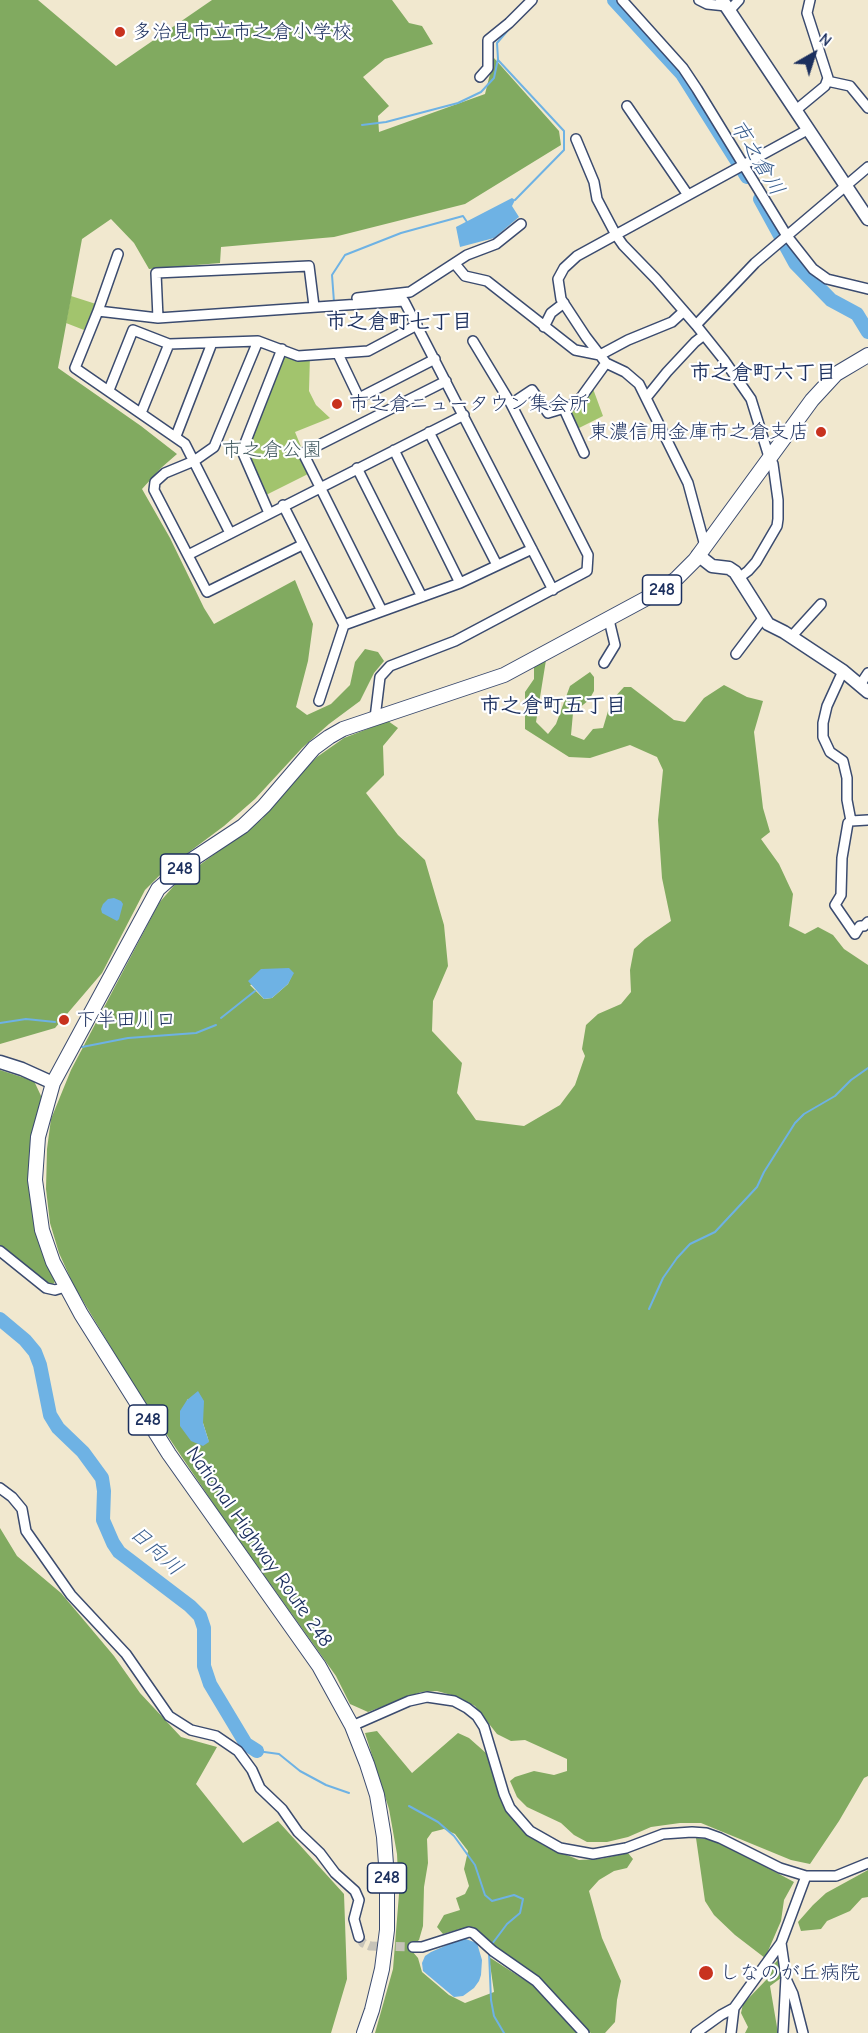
<!DOCTYPE html>
<html>
<head>
<meta charset="utf-8">
<style>
	body { margin:0 }
	#map { position:relative; width:868px; height:2033px; overflow:hidden; background:#f1e8cf; font-family:"Comic Neue",sans-serif }
	canvas { display:block }
	.north { position:absolute; left:784px; top:24px; width:60px; height:60px; -webkit-text-stroke:4px #fff; paint-order:stroke; rotate:39deg; font-size:16px; font-weight:700; line-height:24px; text-align:center; color:#1b2f5e }
	.north::after { content:''; display:block; margin:auto; width:21px; height:27px; background:#1b2f5e; clip-path:polygon(50% 0,100% 100%,50% 72%,0 100%) }
</style>
</head>
<body>
<div id="map">
<canvas width="868" height="2033"></canvas>
<div class="north">N</div>
</div>
<script>
const c = document.querySelector('canvas').getContext('2d');
c.lineJoin = 'round';
function fill(path, color) { c.fillStyle = color; c.fill(path, 'evenodd'); }
const poly = rows => new Path2D(rows.map(r => 'M' + r).join(''));
function trace(path, color, width, dash) { c.strokeStyle = color; c.lineWidth = width; c.lineCap = dash ? 'butt' : 'round'; c.setLineDash(dash || []); c.stroke(path); }
function drawText(font, color, halo, rows, align = 'center') {
  c.font = font + ' "Comic Neue","Klee One",sans-serif'; c.lineWidth = 4.5; c.setLineDash([]); c.textBaseline = 'middle'; c.strokeStyle = halo; c.fillStyle = color; for (const [text, x, y, turn = 0] of rows) {
    c.save(); c.translate(x, y); c.rotate((+turn || 0) * Math.PI / 180); c.textAlign = isNaN(turn) ? turn : align; if (halo) c.strokeText(text, 0, 0); c.fillText(text, 0, 0); c.restore();
  }
}
const green = poly([
	[71,296,96,304,84,330,66,323],
	[282,349,310,355,309,391,316,405,330,418,295,432,302,449,298,452,308,474,262,497,242,451],
	[592,386,603,416,577,429,567,411]
]);
const forest = poly([
	[0,0,38,0,116,66,212,0,392,0,409,23,422,26,433,44,385,59,363,77,389,106,378,116,379,132,485,94,494,58,559,131,561,145,465,204,334,237,221,247,220,263,149,269,134,243,111,219,82,239,58,368,141,426,177,454,161,468,142,489,170,538,204,608,214,624,295,580,313,624,308,661,296,707,307,715,331,704,350,685,355,662,365,649,378,652,384,661,374,673,360,701,329,724,302,748,255,799,224,826,165,870,145,890,102,973,55,1028,0,1044],
	[546,660,536,722,548,734,556,724,570,686,590,672,594,677,594,691,589,700,573,713,571,735,584,740,593,729,603,728,611,701,624,687,631,687,674,720,685,722,704,698,724,685,747,697,763,701,754,732,763,808,770,832,761,839,779,864,793,894,789,926,805,934,818,927,833,935,844,949,868,965,868,1776,864,1778,839,1821,810,1864,791,1860,701,1823,680,1823,651,1827,628,1837,607,1842,587,1842,574,1835,561,1823,527,1807,517,1797,510,1781,515,1777,534,1771,554,1775,567,1771,567,1759,525,1740,511,1741,497,1734,475,1706,455,1696,437,1691,421,1692,368,1712,350,1704,336,1676,217,1509,136,1389,74,1286,59,1253,50,1223,46,1189,47,1149,51,1119,71,1070,159,903,178,881,262,819,289,786,317,757,344,738,388,721,398,728,383,746,384,775,366,793,398,835,425,860,444,925,448,966,433,1001,432,1031,462,1063,457,1093,476,1120,524,1126,560,1105,575,1085,585,1056,582,1049,586,1025,598,1014,621,1004,631,992,630,970,634,949,645,939,671,921,662,878,658,820,663,770,657,757,630,745,590,758,569,757,525,729,525,692,534,679,534,666],
	[293,973,288,984,272,998,264,999,250,985],
	[187,1399,203,1412,203,1423,209,1442],
	[0,1070,34,1081,42,1098,34,1138,41,1244,55,1282,52,1285,37,1277,0,1246],
	[0,1528,17,1556,61,1593,114,1656,140,1693,181,1737,217,1747,196,1784,243,1843,278,1821,344,1894,347,1979,331,2033,0,2033],
	[377,1731,412,1773,458,1733,469,1738,486,1753,500,1798,514,1820,529,1836,545,1846,579,1860,600,1859,628,1853,633,1859,627,1868,614,1871,599,1880,589,1891,602,1938,621,1981,617,2000,615,2022,605,2033,591,2033,581,2027,492,1946,475,1928,460,1929,443,1934,437,1927,444,1915,460,1910,456,1898,465,1894,469,1886,464,1869,468,1851,455,1834,444,1829,432,1832,427,1839,428,1863,424,1887,423,1926,419,1940,414,1944,412,1951,418,1958,422,1972,449,1995,465,2003,494,1992,489,1957,534,1986,579,2033,375,2033,393,1969,399,1894,397,1854,389,1809,365,1733],
	[696,1838,706,1839,721,1843,794,1882,784,1900,781,1921,765,1958,735,1935,714,1915,705,1901],
	[868,1870,868,1897,862,1898,850,1911,827,1921,821,1929,801,1931,798,1922,813,1905,826,1893],
	[779,1959,781,1978,770,1986,778,2033,745,2033,748,2027,741,2013,743,2004,767,1979,774,1964]
]);
const water = poly([
	[512,198,515,200,512,206,519,217,494,238,460,247,456,227],
	[114,898,121,901,123,904,119,919,117,921,102,913,101,909,103,904,108,899],
	[289,968,294,973,288,984,272,998,264,999,248,981,261,969],
	[198,1391,204,1401,203,1423,209,1442,203,1446,191,1441,180,1426,180,1411,187,1400],
	[463,1938,477,1943,482,1960,481,1975,479,1981,474,1988,463,1996,454,1997,423,1971,422,1963,425,1956,431,1952]
]);
const stream = poly([
	[498,60,564,131,564,150,515,200],
	[362,125,386,122,458,103,481,92,494,78,498,59,497,43,509,29],
	[334,302,332,275,345,255,401,233,463,216,467,222],
	[221,1018,255,991],
	[0,1023,26,1019,55,1022],
	[82,1047,128,1038,196,1033,216,1025],
	[649,1309,663,1278,677,1258,690,1244,715,1232,757,1187,764,1172,795,1123,804,1114,835,1096,851,1080,868,1068],
	[257,1751,279,1754,300,1771,326,1785,349,1793],
	[409,1806,438,1822,454,1836,475,1865,485,1895,492,1901,514,1895,523,1899,520,1913,507,1924,492,1944],
	[489,1952,491,2000,494,2016,504,2033]
]);
const river = poly([
	[614,0,682,74,747,177],
	[760,199,795,263,831,300,857,314,868,332],
	[0,1319,25,1340,35,1352,40,1365,50,1415,58,1428,83,1452,102,1478,104,1491,103,1520,113,1543,119,1552,190,1606,200,1616,204,1628,204,1666,210,1684,246,1744,257,1751]
]);
const minorTunnel = poly([
	[359,1937,363,1943,370,1946,413,1947]
]);
const minor = poly([
	[622,0,683,68,697,89,787,236,813,269,827,279,868,289],
	[699,0,707,4,726,6],
	[729,11,739,0],
	[480,77,488,68,488,40,509,23,532,0],
	[827,81,850,86,868,108],
	[627,106,688,195],
	[796,110,825,86,828,78,807,13,810,0],
	[576,139,594,182,597,199,616,235,623,245,656,279,696,325,724,360,751,399,769,457,773,464,778,500,778,519,777,526,756,562,748,571,740,577],
	[455,264,465,276,487,281,575,350,600,355,628,340,672,322,684,311],
	[357,298,410,292,467,255,496,244,521,224],
	[98,311,118,254],
	[158,318,156,273,309,266,314,306],
	[696,325,755,263,868,167],
	[544,327,551,313,564,303],
	[258,341,214,447,194,461,165,473,155,482,154,490,207,592,302,545],
	[473,341,511,404],
	[338,354,359,398,435,359],
	[109,390,133,330,169,344,258,341,298,356,368,351,417,325],
	[646,398,667,372,695,342,704,335],
	[564,409,584,453],
	[141,413,169,344],
	[429,432,497,565],
	[176,436,212,343],
	[394,450,460,583],
	[357,468,422,597],
	[283,505,344,625,460,583,532,549],
	[269,513,242,451,282,349],
	[230,533,185,444,75,368,98,311,158,318,404,301,553,590],
	[705,546,688,483,639,384,625,372,606,363,586,337,561,299,558,279,564,268,577,256,809,129],
	[188,555,464,415],
	[382,611,303,453,446,381],
	[791,637,821,604],
	[736,654,764,617],
	[604,663,615,645,609,620],
	[843,671,827,706,823,723,823,737,830,752,843,761,847,778,847,800,851,821,848,823,842,858,841,895,835,905,855,934,860,926,864,926,868,922],
	[860,685,868,673],
	[319,701,344,625],
	[375,718,380,677,390,666,455,641,587,571,588,555,511,404,532,390,548,413,568,407,580,399,606,363],
	[851,821,868,820],
	[0,1251,46,1288,55,1290,65,1287],
	[0,1488,12,1497,22,1509,26,1531,71,1595,126,1654,169,1716,191,1730,216,1736,238,1751,252,1770,260,1788,282,1809,298,1832,320,1853,335,1873,355,1891,359,1900,354,1919,359,1937],
	[352,1726,409,1701,427,1697,454,1701,467,1708,477,1716,484,1727,504,1794,510,1808,530,1831,560,1848,593,1854,626,1848,663,1834,692,1832,706,1833,720,1838,780,1868,806,1876,836,1876,868,1863],
	[781,1943,786,1977,783,2033],
	[413,1947,422,1947,469,1932,473,1933,493,1951,536,1981,584,2033],
	[786,1979,793,1994,803,2033],
	[696,2033,721,2015,734,2008],
	[731,2033,734,2008,781,1943,806,1876]
]);
const major = poly([
	[722,0,868,219],
	[698,555,712,566,729,568,735,572,768,624,784,632,843,671,868,692],
	[0,1062,22,1069,53,1083]
]);
const highway = poly([
	[364,2033,372,2010,382,1969,387,1930,387,1878,384,1837,377,1795,367,1764,352,1726,319,1666,169,1454,81,1314,53,1262,42,1230,35,1180,38,1137,53,1083,158,889,190,861,243,826,264,806,314,748,329,737,343,729,504,675,660,591,677,578,695,560,812,400,836,374,868,355]
]);
const markers = [
	[120,32,6,"#c8321e"],
	[337,404,6,"#c8321e"],
	[821,432,6,"#c8321e"],
	[64,1020,6,"#c8321e"],
	[706,1973,8,"#c8321e"]
];
const shields = [
	[662,590,39],
	[180,869,39],
	[148,1420,39],
	[387,1878,39]
];
const shieldNames = [
	["248",662,590],
	["248",180,869],
	["248",148,1420],
	["248",387,1878]
];
const poiNames = [
	["多治見市立市之倉小学校",132,32],
	["市之倉ニュータウン集会所",349,404],
	["東濃信用金庫市之倉支店",809,432,"right"],
	["下半田川口",76,1020],
	["しなのが丘病院",720,1973]
];
const parkNames = [
	["市之倉公園",272,450]
];
const streetNames = [
	["National Highway Route 248",259,1547,55]
];
const waterNames = [
	["市之倉川",757,158,59],
	["日向川",156,1551,42]
];
const neighbourhoodNames = [
	["市之倉町七丁目",399,322],
	["市之倉町六丁目",763,373],
	["市之倉町五丁目",553,706]
];
fill(green, '#a2c46d');
fill(forest, '#81aa60');
fill(water, '#6eb2e4');
trace(stream, '#6eb2e4', 2);
trace(river, '#6eb2e4', 14);
trace(minorTunnel, '#c6c3b8', 9, [9, 4.5]);
trace(minor, '#3b4b6f', 12);
trace(major, '#3b4b6f', 15);
trace(highway, '#3b4b6f', 16);
trace(minor, '#fff', 9);
trace(major, '#fff', 12);
trace(highway, '#fff', 14);
for (const [x, y, r, color] of markers) { const dot = new Path2D(); dot.arc(x, y, r, 0, 2 * Math.PI); c.fillStyle = color; c.fill(dot); trace(dot, '#fff', 2); }
for (const [x, y, w] of shields) { const box = new Path2D(); box.roundRect(x - w / 2, y - 15, w, 30, 4.5); c.fillStyle = '#fff'; c.fill(box); trace(box, '#1b2f5e', 1.5); }
drawText('bold 18px', '#1b2f5e', null, shieldNames);
drawText('20px', '#1b2f5e', '#fff', poiNames, 'left');
drawText('20px', '#445c62', '#fff', parkNames);
drawText('20px', '#1b2f5e', '#fff', streetNames);
drawText('italic 21px', '#385d8d', '#fff', waterNames);
drawText('bold 21px', '#1b2f5e', '#fff', neighbourhoodNames);
</script>
</body>
</html>
